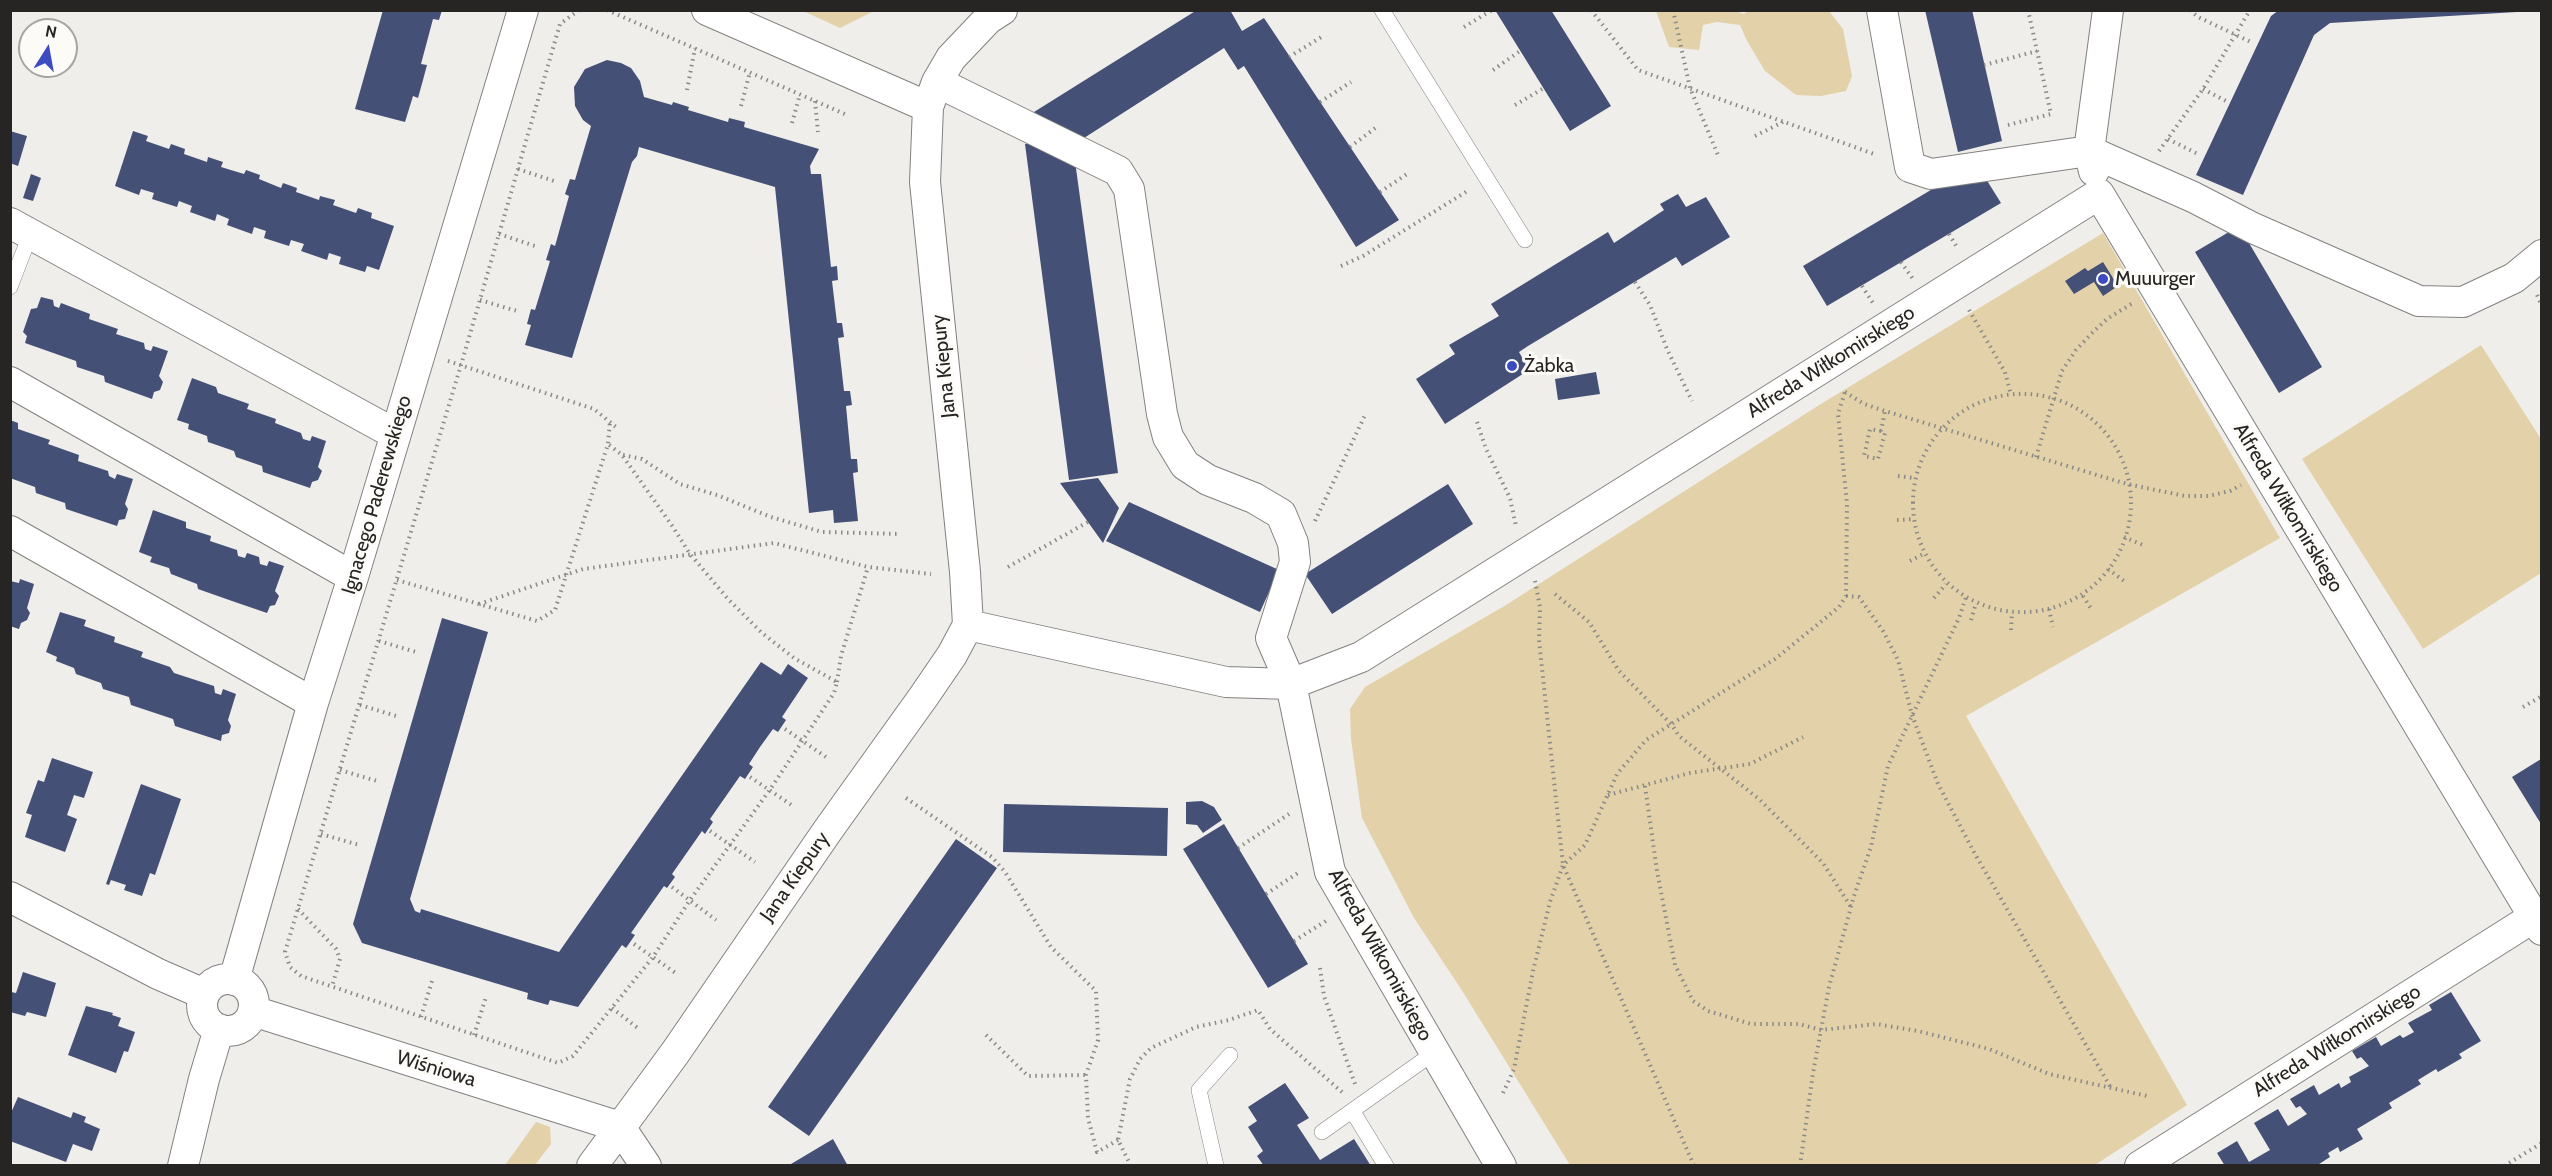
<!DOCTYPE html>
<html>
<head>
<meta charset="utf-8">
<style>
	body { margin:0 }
	#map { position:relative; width:2552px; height:1176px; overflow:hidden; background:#efeeeb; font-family:Cabin,sans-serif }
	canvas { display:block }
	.frame { position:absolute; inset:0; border:12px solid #262524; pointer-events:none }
	.north { position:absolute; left:18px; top:18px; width:60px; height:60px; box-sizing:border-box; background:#fdfbf8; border:2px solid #a7a5a3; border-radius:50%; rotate:11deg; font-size:16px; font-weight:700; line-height:24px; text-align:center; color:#262524 }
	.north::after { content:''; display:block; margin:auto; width:21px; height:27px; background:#3c4cc0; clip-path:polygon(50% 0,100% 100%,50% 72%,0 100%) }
</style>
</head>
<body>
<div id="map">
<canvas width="2552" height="1176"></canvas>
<div class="frame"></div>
<div class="north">N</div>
</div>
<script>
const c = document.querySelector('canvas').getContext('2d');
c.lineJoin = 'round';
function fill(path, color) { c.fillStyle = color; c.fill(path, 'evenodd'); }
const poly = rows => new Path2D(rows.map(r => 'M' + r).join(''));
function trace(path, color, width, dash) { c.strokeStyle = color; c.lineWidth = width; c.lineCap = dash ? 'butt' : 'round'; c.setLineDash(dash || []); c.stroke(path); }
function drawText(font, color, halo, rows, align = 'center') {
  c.font = font + ' Cabin,sans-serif'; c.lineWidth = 6; c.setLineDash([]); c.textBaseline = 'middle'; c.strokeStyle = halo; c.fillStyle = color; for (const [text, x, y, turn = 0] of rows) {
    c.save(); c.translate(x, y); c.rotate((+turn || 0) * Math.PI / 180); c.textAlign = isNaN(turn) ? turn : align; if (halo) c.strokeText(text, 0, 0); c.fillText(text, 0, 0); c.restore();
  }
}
const green = poly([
	[1732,10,1744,14,1749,10,1829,11,1843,29,1852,76,1846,91,1821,96,1796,95,1765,71,1747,41,1740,25,1717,22,1703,25,1699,50,1669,47,1656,11],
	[803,11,874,11,840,28],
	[2103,233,2280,538,1966,716,2187,1105,2095,1165,1570,1165,1461,989,1414,918,1362,818,1351,739,1350,709,1365,687,1506,605,1824,402],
	[2481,345,2541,439,2541,573,2423,649,2302,459],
	[536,1122,550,1127,551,1144,535,1165,505,1165]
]);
const building = poly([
	[383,10,442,10,439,20,433,19,421,64,427,65,423,80,418,98,413,96,405,122,355,109],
	[1197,10,1230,10,1242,31,1264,18,1399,220,1356,247,1244,66,1238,70,1224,48,1084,138,1039,122,1034,112],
	[1495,10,1551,10,1611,106,1570,131],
	[1925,10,1972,10,2002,141,1958,152],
	[2279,10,2517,10,2517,12,2330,23,2314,35,2243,195,2196,175,2271,16],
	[607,60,621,63,631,68,640,81,644,97,672,105,673,102,689,107,688,110,728,122,729,118,745,122,744,127,819,149,810,166,811,174,821,174,831,267,837,266,838,280,832,281,837,323,842,323,844,337,838,338,844,391,850,391,852,405,846,406,851,459,857,459,858,472,853,473,858,521,834,523,833,510,809,513,775,187,639,147,637,156,632,162,572,358,525,345,531,325,527,324,531,309,535,310,550,261,546,260,551,244,555,246,569,196,565,194,570,179,575,180,591,126,583,120,575,106,574,87,585,69],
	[10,131,27,136,18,166,10,163],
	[133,131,148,136,146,141,169,149,171,144,185,149,184,154,207,162,208,157,223,162,221,167,244,174,246,170,260,175,259,179,281,188,283,183,297,188,296,192,319,200,320,196,335,200,333,205,356,213,358,208,372,213,371,218,394,226,379,270,367,266,365,272,339,264,341,257,329,253,327,260,301,251,304,244,291,240,289,246,264,238,266,231,254,227,252,234,227,225,229,219,217,214,215,221,190,212,192,206,179,201,177,207,152,199,154,193,141,189,139,195,115,186],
	[1040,142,1074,154,1118,473,1069,480,1025,144],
	[1981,171,2001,203,1827,306,1803,266,1951,178],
	[31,174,41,178,33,201,23,198],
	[1678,194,1686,207,1706,197,1730,237,1682,266,1676,257,1528,346,1519,352,1529,370,1445,424,1416,379,1455,354,1449,345,1499,316,1491,304,1608,232,1614,243,1664,210,1660,204],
	[2239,226,2322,367,2279,393,2195,252],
	[2103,262,2118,286,2103,296,2094,282,2074,294,2065,281,2085,268,2088,271],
	[41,297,53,300,54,306,59,308,61,303,90,314,89,319,118,329,116,334,144,343,145,349,151,351,153,346,168,351,159,376,163,382,160,390,154,392,152,399,105,382,104,376,77,367,76,361,25,343,27,336,23,332,31,309,37,308],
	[1596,372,1600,394,1558,400,1555,379],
	[192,378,216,387,218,393,249,404,247,409,276,419,275,423,301,433,303,439,310,441,312,436,326,441,318,467,322,471,318,480,312,482,310,488,263,472,262,466,236,457,234,451,208,442,207,436,188,429,189,424,177,420],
	[10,420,18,423,18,429,50,440,48,444,79,455,78,461,108,471,109,476,115,479,117,474,133,479,125,504,128,509,125,519,119,520,117,526,66,509,65,503,36,493,35,487,10,478],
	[1098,478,1119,508,1103,543,1060,483],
	[1448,484,1473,524,1332,614,1305,574],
	[1129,502,1279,570,1260,612,1106,541],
	[153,510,186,522,186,528,211,536,210,541,237,550,238,556,245,558,247,553,259,557,260,564,267,566,269,561,284,566,275,591,279,596,275,605,270,606,267,613,232,601,198,589,197,584,171,574,169,568,150,562,152,557,139,552],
	[20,579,34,584,27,608,30,613,27,620,21,623,19,629,10,626,10,581,19,583],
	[60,612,86,620,84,626,115,637,114,642,143,652,141,657,170,667,174,673,214,686,215,693,221,695,223,689,236,694,228,720,231,726,229,733,222,735,221,741,175,726,173,719,131,705,129,697,103,689,101,683,76,674,74,668,56,661,57,657,46,652],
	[442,618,488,632,410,899,415,911,420,913,421,909,559,952,761,662,781,675,788,664,808,678,782,717,786,720,778,732,773,729,760,747,749,764,753,767,745,779,740,776,710,819,713,822,705,834,702,831,672,874,675,877,667,888,664,886,631,933,635,935,626,948,622,945,578,1007,550,1000,548,1005,527,999,528,993,518,990,362,943,353,924],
	[52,758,93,772,84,798,74,795,67,815,77,819,65,852,25,837,32,815,26,813,38,780,44,782],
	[2541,759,2541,824,2512,777],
	[141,784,181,799,155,875,150,873,142,896,124,890,126,885,111,880,109,885,106,884],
	[1202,801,1214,807,1222,820,1203,833,1197,825,1186,824,1186,802],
	[1004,804,1168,808,1167,856,1003,852],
	[1224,824,1308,964,1268,988,1183,849],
	[956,839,997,868,809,1136,768,1107],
	[23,972,56,983,46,1017,27,1012,25,1016,10,1012,11,992,16,993],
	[2451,992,2481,1041,2459,1054,2462,1058,2438,1072,2436,1069,2418,1080,2421,1084,2389,1103,2392,1108,2357,1129,2363,1139,2340,1152,2338,1147,2328,1153,2330,1157,2316,1166,2225,1166,2217,1153,2237,1141,2249,1162,2270,1150,2254,1123,2278,1109,2288,1126,2307,1114,2300,1106,2296,1108,2290,1099,2314,1085,2319,1095,2339,1083,2341,1088,2351,1082,2349,1077,2369,1066,2361,1057,2357,1059,2352,1051,2376,1037,2381,1046,2400,1035,2403,1038,2414,1032,2408,1023,2432,1010,2429,1005],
	[86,1006,113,1013,112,1015,121,1018,118,1026,135,1032,128,1052,124,1051,116,1073,68,1055],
	[1285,1083,1309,1118,1297,1125,1320,1160,1354,1139,1371,1166,1264,1166,1257,1156,1263,1151,1248,1127,1257,1121,1248,1107],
	[18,1097,71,1118,73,1112,86,1117,84,1122,100,1129,92,1151,73,1144,66,1162,10,1141,10,1115],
	[833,1139,848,1166,792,1166,791,1164]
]);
const path = poly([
	[579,10,560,24,461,365,285,952,290,967,301,976,558,1063,573,1056,653,957,690,900,769,791,834,693,837,682,794,658,762,633,728,599,690,554,673,527,622,455,608,444],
	[607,10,847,115],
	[1591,10,1638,70,1877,155],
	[1673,10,1690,88,1718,155],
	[2190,10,2198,17,2253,43],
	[1464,27,1492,10],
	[1289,57,1323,36],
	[1984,65,2037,51],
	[1493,70,1520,51],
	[2203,89,2226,101],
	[687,90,695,48],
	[815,101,818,132],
	[1320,102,1351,82],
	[1515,105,1544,88],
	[741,106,750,72],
	[792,123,800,94],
	[2008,125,2051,114,2028,10],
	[1755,136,1783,122],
	[2168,139,2200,155],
	[1350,147,1378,126],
	[2159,151,2203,89,2250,10],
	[518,169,557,182],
	[1380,192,1407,174],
	[499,234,535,246],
	[1949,234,1958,249],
	[1901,262,1913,279],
	[1341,266,1363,256,1469,190],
	[1635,282,1650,305,1667,349,1692,401],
	[1862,286,1873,303],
	[2537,295,2542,306],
	[480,300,517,311],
	[1969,310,2005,372,2011,395],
	[448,361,594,409,616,427],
	[1845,392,1864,404,1885,411,2127,484,2185,496,2208,496,2230,491,2241,485],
	'1913 503a109 109 0 1 1 218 0a109 109 0 1 1-218 0Z',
	[1477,422,1486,449,1510,498,1516,526],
	[1881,431,1870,429,1864,456,1878,459,1885,433,1881,431,1885,411],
	[623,455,642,459,680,484,717,495,771,517,822,532,900,534],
	[2036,457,2062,371,2076,350,2091,334,2107,319,2133,303],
	[1898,476,1914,478],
	[1897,520,1915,519],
	[1315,521,1366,413],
	[2124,537,2143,545],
	[1910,561,1925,553],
	[1008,567,1088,522],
	[2108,569,2124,581],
	[397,580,537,621,555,610,608,444,610,421],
	[1535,581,1540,607,1539,640,1563,865,1694,1166],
	[1555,594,1589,622,1619,671,1672,725,1679,736,1759,799,1823,863,1851,907],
	[1846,596,1859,597,1883,631,1898,660,1912,715,1938,784,1975,854,2111,1088],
	[2083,596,2092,610],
	[1934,598,1946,584],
	[479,604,583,569,774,543,868,567,931,574],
	[2049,609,2053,627],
	[1971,620,1976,603],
	[2011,630,2012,612],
	[379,641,416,652],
	[837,682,841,656,868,567],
	[360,705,396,716],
	[2523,707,2542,696],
	[785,729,829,759],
	[340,770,377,781],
	[750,777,793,806],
	[1645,786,1657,871,1675,965,1693,1001,1708,1011,1751,1024,1799,1024,1821,1030,1876,1024,1918,1031,1989,1049,2049,1074,2147,1096],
	[1608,795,1690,773,1750,764,1803,737],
	[906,798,992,857,1005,872,1051,947,1096,991,1098,1040,1086,1075,1088,1118,1097,1152,1118,1140],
	[710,831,755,862],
	[321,834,359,845],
	[1238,848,1289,814],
	[672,887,716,920],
	[1266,894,1301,871],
	[298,909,336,949,340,959,332,987],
	[1294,941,1326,921],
	[634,944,677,974],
	[1320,968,1324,996,1355,1084],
	[612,1008,639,1029],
	[421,1017,432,981],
	[474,1035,486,997],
	[986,1035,1028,1076,1086,1075],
	[1503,1093,1514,1069,1533,971,1550,902,1563,865,1585,845,1617,774,1646,740,1775,659,1839,607,1846,596,1847,504,1838,414,1845,392],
	[1131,1166,1118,1140,1130,1079,1140,1059,1151,1048,1196,1027,1229,1020,1258,1010,1270,1029,1342,1092],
	[1800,1166,1813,1073,1829,987,1854,896,1871,847,1888,766,1959,618,1966,597],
	[2504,1166,2542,1143]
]);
const service = poly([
	[1382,10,1525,240],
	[10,287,30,235],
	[1353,1112,1386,1166],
	[1322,1132,1435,1052],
	[1216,1166,1199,1090,1230,1055]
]);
const minor = poly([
	[707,10,928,107],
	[1882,10,1910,167,1931,174,2089,151,2193,197,2253,228,2419,301,2463,302,2514,278,2542,255],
	[937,82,1118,171,1129,189,1162,414,1168,437,1185,465,1208,480,1254,498,1281,514,1293,543,1295,562,1271,638,1291,684,1226,682,968,625],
	[2094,171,2089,151,2108,10],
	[10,223,395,434],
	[10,382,353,577],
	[10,531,313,703],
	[10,897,158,974,204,994],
	'202 1005a26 26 0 1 1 52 0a26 26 0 1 1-52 0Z',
	[234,980,313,703,353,577,523,10],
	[253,1011,620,1127],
	[620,1127,646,1166],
	[183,1166,204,1079,219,1029],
	[592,1166,675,1053,828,830,924,696,952,655,968,625,965,572,925,182,928,107,937,82,951,58,988,19,1002,10],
	[1501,1166,1330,872,1291,684,1361,657,2099,194,2542,930],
	[2140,1166,2534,917]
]);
const markers = [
	[2103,279,6,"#3c4cc0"],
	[1512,366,6,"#3c4cc0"]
];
const poiNames = [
	["Muuurger",2115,279],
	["Żabka",1524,366]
];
const streetNames = [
	["Alfreda Wiłkomirskiego",1831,362,-32],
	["Jana Kiepury",944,366,-96],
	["Ignacego Paderewskiego",377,495,-74],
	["Alfreda Wiłkomirskiego",2288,508,59],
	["Jana Kiepury",795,877,-55],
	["Alfreda Wiłkomirskiego",1380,955,61],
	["Alfreda Wiłkomirskiego",2337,1041,-32],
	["Wiśniowa",436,1069,17]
];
fill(green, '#e3d2a9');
fill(building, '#455076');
trace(service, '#83827f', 16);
trace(minor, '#83827f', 32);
trace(path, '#8a8987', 4, [1.5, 4.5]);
trace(service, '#fff', 15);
trace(minor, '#fff', 30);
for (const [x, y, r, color] of markers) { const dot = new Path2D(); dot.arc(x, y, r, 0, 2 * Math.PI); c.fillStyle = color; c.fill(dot); trace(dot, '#fdfbf8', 2); }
drawText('20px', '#262524', '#fdfbf8', poiNames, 'left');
drawText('20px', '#262524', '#fdfbf8', streetNames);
</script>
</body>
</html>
